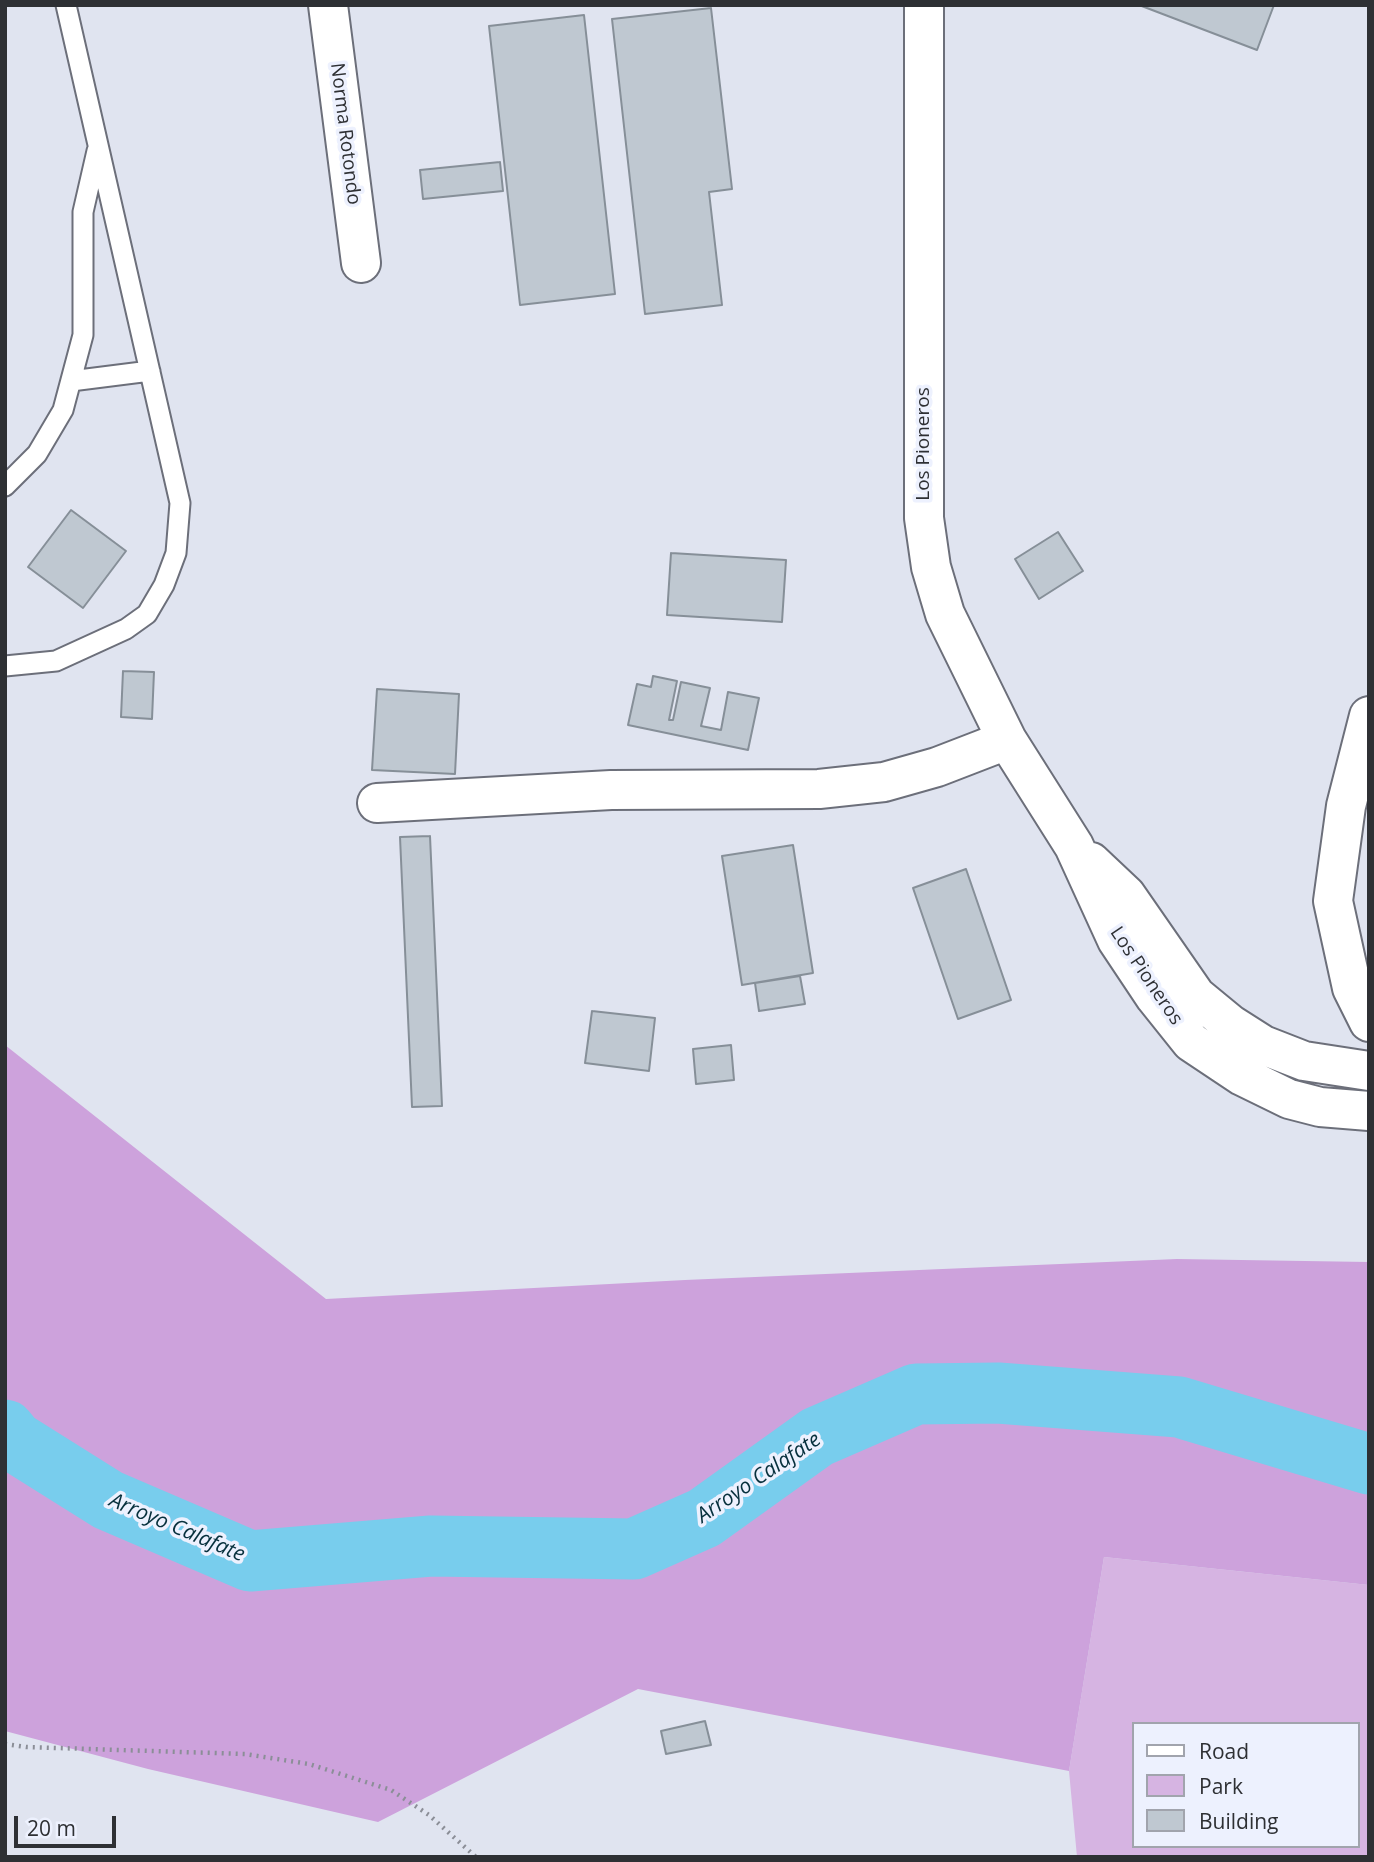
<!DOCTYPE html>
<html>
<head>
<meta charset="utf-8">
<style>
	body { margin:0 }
	#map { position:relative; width:1374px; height:1862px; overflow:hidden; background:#e0e4f0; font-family:"Open Sans",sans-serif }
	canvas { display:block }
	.frame { position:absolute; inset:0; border:7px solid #2e3034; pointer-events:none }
	.legend { position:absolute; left:1132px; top:1722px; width:228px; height:126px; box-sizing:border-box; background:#edf1fe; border:2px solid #a1a4ad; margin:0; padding:9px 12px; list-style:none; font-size:21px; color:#2e3034 }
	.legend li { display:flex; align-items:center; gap:14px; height:35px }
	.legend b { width:35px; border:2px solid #a1a4ad }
	.scale { position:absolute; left:14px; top:1816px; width:102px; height:32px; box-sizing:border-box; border:4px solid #2e3034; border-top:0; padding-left:9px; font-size:21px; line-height:24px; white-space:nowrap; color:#2e3034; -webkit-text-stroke:5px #edf1fe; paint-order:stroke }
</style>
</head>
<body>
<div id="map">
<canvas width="1374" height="1862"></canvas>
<div class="frame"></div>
<ul class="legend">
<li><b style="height:9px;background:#fff"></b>Road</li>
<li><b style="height:19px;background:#d6b4e2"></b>Park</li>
<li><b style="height:19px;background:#bfc8d1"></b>Building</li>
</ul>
<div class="scale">20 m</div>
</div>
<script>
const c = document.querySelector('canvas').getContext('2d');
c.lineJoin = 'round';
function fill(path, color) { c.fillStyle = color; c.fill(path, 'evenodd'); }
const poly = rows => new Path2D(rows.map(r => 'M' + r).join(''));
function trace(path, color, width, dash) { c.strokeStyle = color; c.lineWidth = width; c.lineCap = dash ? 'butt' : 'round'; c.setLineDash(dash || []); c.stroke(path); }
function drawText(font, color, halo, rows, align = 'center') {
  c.font = font + ' "Open Sans",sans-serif'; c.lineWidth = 7; c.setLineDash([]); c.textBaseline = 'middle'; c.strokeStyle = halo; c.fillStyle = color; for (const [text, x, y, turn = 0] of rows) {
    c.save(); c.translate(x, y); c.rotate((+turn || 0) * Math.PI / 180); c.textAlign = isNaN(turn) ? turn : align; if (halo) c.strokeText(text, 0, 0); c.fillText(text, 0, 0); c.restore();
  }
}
const green = poly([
	[1104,1557,1369,1585,1369,1857,1077,1857,1069,1771],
	[1134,1724,1358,1724,1358,1846,1134,1846]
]);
const forest = poly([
	[5,1045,326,1299,685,1280,1177,1259,1369,1262,1369,1585,1104,1557,1069,1771,638,1689,378,1822,148,1769,5,1731]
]);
const river = poly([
	[5,1430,14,1441,108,1500,250,1561,431,1546,634,1549,704,1518,817,1437,916,1394,998,1393,1179,1407,1369,1464]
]);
const building = poly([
	[1139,5,1274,5,1257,50,1139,5],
	[711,8,732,189,709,192,722,305,645,314,612,19,711,8],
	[584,15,615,294,520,305,489,26,584,15],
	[500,162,503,191,423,199,420,170,500,162],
	[71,510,126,551,83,608,28,567,71,510],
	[1058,532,1083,571,1039,599,1015,559,1058,532],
	[671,553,786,560,782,622,667,615,671,553],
	[123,671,154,672,152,719,121,717,123,671],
	[653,676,677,681,669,720,673,720,681,682,710,688,701,726,721,730,728,692,759,698,748,750,628,725,637,684,651,687,653,676],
	[377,689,459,694,455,774,372,770,377,689],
	[430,836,442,1106,412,1107,400,837,430,836],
	[793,845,813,973,742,985,722,856,793,845],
	[966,869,1011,1000,958,1019,913,888,966,869],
	[800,976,805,1004,759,1011,755,983,800,976],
	[592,1011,655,1018,649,1071,585,1063,592,1011],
	[731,1045,734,1080,696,1084,693,1049,731,1045],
	[705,1721,711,1745,666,1754,661,1731,705,1721]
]);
const path = poly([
	[5,1744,26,1747,245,1754,309,1764,391,1790,429,1815,476,1857]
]);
const lane = poly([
	[71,381,150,371],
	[5,486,37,454,63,410,83,335,83,212,97,151],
	[5,666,56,661,126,629,147,614,164,585,176,553,180,503,66,5]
]);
const street = poly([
	[328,5,361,263],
	[924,5,924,518,931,567,945,614,1007,740,1074,846,1117,940,1155,997,1191,1042,1242,1076,1289,1099,1320,1107,1369,1111],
	[1369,716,1346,806,1333,901,1352,988,1369,1022],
	[377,803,611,790,819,789,884,782,937,767,1007,740],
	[1091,862,1126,895,1196,996,1230,1024,1263,1045,1304,1061,1369,1071]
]);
const streetNames = [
	["Norma Rotondo",345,134,83],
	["Los Pioneros",924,444,-90],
	["Los Pioneros",1146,976,56]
];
const waterNames = [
	["Arroyo Calafate",759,1478,-34],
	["Arroyo Calafate",177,1528,23]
];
fill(green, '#d6b4e2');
fill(forest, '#cda2dc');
trace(river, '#78cded', 61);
fill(building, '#bfc8d1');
trace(building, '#868f98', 2);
trace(lane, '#6c6f7a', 23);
trace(street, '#6c6f7a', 42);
trace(path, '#8b8e97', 4.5, [2, 5]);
trace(lane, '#fff', 19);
trace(street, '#fff', 38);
drawText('19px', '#2e3034', '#edf1fe', streetNames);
drawText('italic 21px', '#07303d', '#edf1fe', waterNames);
</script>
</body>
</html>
